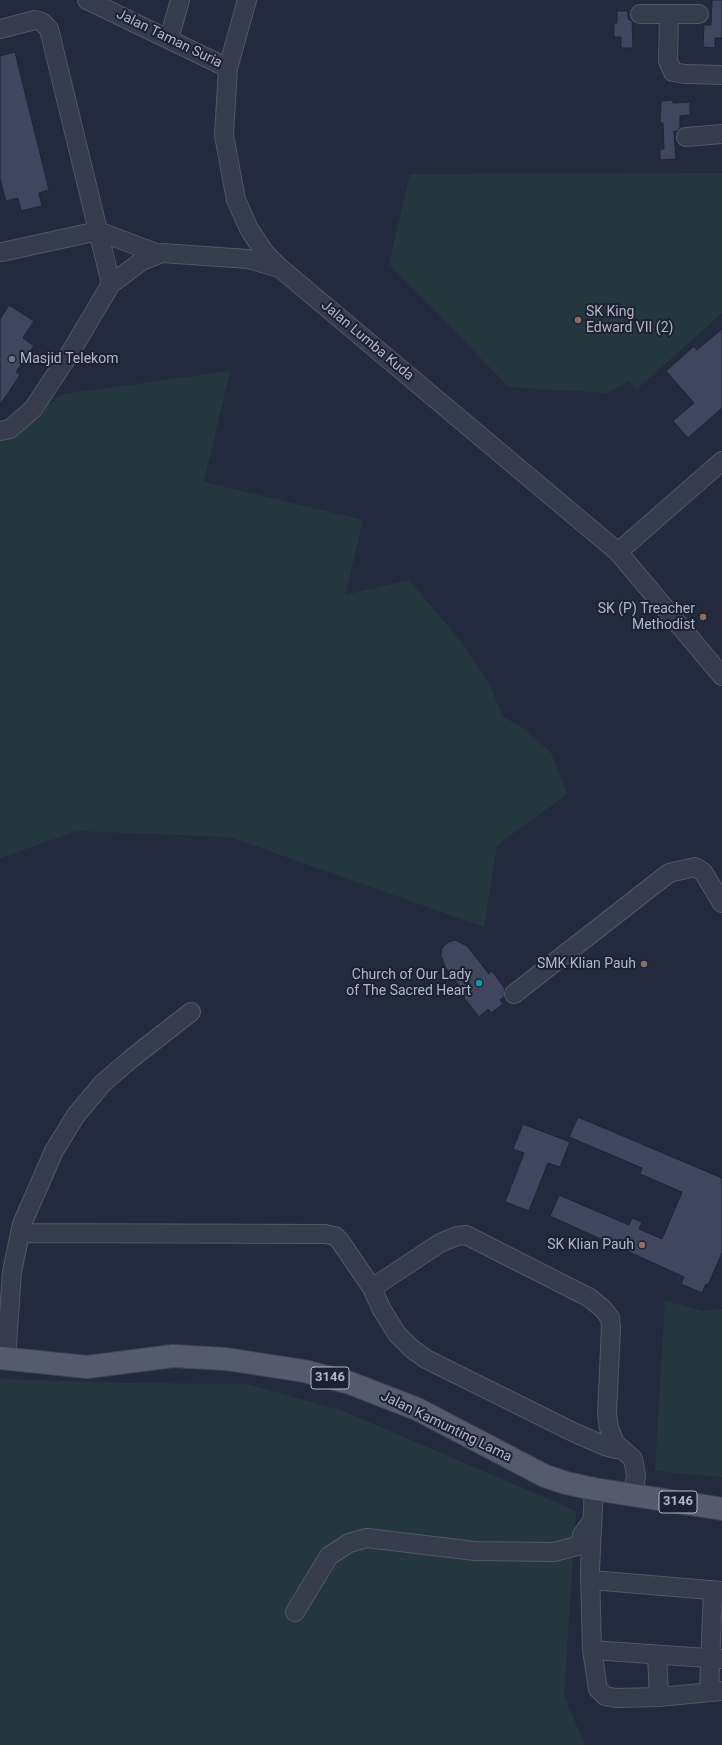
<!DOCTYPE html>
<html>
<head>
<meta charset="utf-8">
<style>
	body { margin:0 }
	canvas { display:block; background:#232a3d }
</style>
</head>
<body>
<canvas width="722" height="1745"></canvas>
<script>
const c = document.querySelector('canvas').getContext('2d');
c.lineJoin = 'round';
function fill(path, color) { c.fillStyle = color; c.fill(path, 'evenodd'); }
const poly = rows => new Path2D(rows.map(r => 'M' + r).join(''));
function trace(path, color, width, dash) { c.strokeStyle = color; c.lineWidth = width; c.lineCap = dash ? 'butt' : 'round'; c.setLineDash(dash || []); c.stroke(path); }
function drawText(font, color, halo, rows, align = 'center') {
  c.font = font + ' Roboto,sans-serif'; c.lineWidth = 4; c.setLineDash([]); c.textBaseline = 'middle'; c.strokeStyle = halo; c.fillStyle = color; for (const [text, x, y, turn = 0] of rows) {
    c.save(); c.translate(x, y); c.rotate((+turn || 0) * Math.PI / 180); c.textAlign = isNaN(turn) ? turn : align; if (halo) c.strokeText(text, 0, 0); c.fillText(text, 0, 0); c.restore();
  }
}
const green = poly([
	[722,173,722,313,637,389,628,381,607,393,509,387,389,264,410,174],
	[230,371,204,482,363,520,345,595,409,580,462,643,490,685,502,716,524,729,551,753,567,794,497,845,484,927,230,837,77,831,0,858,0,436,64,394],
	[665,1301,703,1311,722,1309,722,1477,655,1471],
	[0,1379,121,1383,247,1384,343,1411,576,1511,564,1696,585,1745,0,1745]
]);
const building = poly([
	[712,0,722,0,722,38,715,38,715,48,703,47,704,25,711,25,712,0],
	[617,11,628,11,628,19,632,21,633,48,621,48,621,37,614,37,614,23,617,23,617,11],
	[15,52,49,190,39,193,42,206,21,211,18,198,6,201,0,179,0,56,15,52],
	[673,100,673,103,690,102,690,115,680,116,680,128,678,131,674,131,676,159,660,160,660,149,664,149,663,123,660,123,661,101,673,100],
	[9,305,34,321,23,338,34,346,16,372,20,375,0,405,0,319,9,305],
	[722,329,722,408,688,438,673,421,694,403,666,371,694,346,697,350,722,329],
	[455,940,467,946,489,974,492,971,505,989,504,997,500,1000,503,1004,491,1013,488,1009,479,1017,462,995,465,993,445,967,441,955,442,948,448,942,455,940],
	[578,1117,722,1178,722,1253,708,1285,706,1284,702,1293,681,1284,684,1277,550,1216,559,1195,629,1225,632,1218,642,1222,639,1229,662,1239,682,1192,640,1174,642,1168,569,1137,578,1117],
	[523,1124,570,1142,560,1167,548,1163,529,1211,505,1202,524,1153,513,1149,523,1124]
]);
const minor = poly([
	[87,0,228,68],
	[247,0,228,68,224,135,236,200,249,229,265,253,280,268,618,552,722,676],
	[640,14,699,14],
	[669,14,668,61,673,72,685,74,722,75],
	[0,29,35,20,42,22,49,29,111,284,142,261,162,253,248,259,279,268],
	[169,39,180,0],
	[686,137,722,134],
	[2,252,98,231,159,254],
	[0,431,10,429,33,409,70,353,111,284],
	[618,552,722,461],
	[514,994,669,873,695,867,703,872,722,903],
	[20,1233,325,1234,335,1236,340,1241,372,1288,440,1243,457,1236,466,1235,590,1298,603,1309,610,1318,611,1327,607,1414,609,1428,615,1443,633,1459,636,1475,633,1496],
	[372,1288,382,1310,397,1334,412,1349,426,1359,573,1432,605,1446,616,1449,619,1447],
	[6,1358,12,1272,22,1224,54,1151,76,1115,103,1083,132,1058,191,1012],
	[594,1489,590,1570,592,1650,598,1689,605,1696,616,1698,659,1697,722,1691],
	[591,1580,722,1591],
	[295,1612,329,1556,349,1543,367,1538,475,1551,554,1552,581,1545,582,1535,592,1521],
	[592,1650,722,1659],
	[657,1655,659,1697],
	[709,1691,713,1590]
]);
const major = poly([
	[0,1358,87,1367,173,1356,226,1359,304,1371,350,1383,417,1409,545,1476,566,1483,594,1489,722,1509]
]);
const markers = [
	[578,320,4,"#8d6e63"],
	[12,359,4,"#6b7280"],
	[703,617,4,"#8d6e63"],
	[644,964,4,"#8d6e63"],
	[479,983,4,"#0f9aa8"],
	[642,1245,4,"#8d6e63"]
];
const shields = [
	[330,1378,38],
	[678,1502,38]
];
const shieldNames = [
	["3146",330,1378],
	["3146",678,1502]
];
const streetNames = [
	["Jalan Taman Suria",169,39,26],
	["Jalan Lumba Kuda",367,341,40],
	["Jalan Kamunting Lama",446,1427,26]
];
const poiNames = [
	["SK King",586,312,"left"],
	["Edward VII (2)",586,328,"left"],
	["Masjid Telekom",20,359,"left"],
	["SK (P) Treacher",695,609],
	["Methodist",695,625],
	["SMK Klian Pauh",636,964],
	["Church of Our Lady",471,975],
	["of The Sacred Heart",471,991],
	["SK Klian Pauh",634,1245]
];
fill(green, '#25373e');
fill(building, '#3f465d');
trace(building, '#1e2334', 1);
trace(minor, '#525768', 20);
trace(major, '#404556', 24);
trace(minor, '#373c4d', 18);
trace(major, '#555b6d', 22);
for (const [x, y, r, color] of markers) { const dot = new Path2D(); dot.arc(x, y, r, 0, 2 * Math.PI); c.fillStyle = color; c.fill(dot); trace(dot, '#1c2132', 1.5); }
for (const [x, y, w] of shields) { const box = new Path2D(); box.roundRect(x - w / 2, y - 11, w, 22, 3); c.fillStyle = '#1c2132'; c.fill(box); trace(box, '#b3b7c9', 1); }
drawText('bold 13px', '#b3b7c9', null, shieldNames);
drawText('14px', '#b3b7c9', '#1c2132', streetNames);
drawText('14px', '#b3b7c9', '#1c2132', poiNames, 'right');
</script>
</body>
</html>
